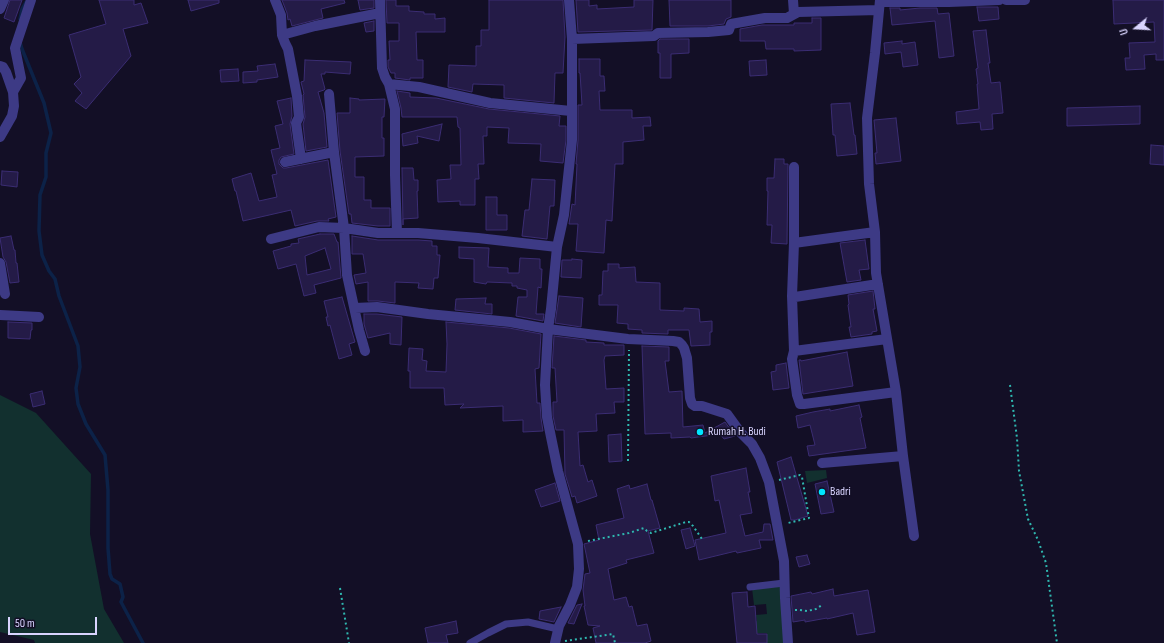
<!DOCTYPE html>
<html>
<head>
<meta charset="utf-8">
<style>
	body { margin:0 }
	#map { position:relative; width:1164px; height:643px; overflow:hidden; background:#130f26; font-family:"Sofia Sans Condensed",sans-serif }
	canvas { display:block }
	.north { position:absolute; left:1116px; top:8px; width:40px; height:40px; -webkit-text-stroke:3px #130f26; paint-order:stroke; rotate:252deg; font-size:11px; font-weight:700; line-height:16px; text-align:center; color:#d9d4ff }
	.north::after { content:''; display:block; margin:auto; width:14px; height:18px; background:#d9d4ff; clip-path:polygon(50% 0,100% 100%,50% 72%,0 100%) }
	.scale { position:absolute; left:8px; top:617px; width:89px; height:18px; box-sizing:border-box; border:2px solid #d9d4ff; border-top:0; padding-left:5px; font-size:12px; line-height:14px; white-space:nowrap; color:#d9d4ff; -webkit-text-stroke:3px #130f26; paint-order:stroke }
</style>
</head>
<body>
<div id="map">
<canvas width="1164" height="643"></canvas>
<div class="north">U</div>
<div class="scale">50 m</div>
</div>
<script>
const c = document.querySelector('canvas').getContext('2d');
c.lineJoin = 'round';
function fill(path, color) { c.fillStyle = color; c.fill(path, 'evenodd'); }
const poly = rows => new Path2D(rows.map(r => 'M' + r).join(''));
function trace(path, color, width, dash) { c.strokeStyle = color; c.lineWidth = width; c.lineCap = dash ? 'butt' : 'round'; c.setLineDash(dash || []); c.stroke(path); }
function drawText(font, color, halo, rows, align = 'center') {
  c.font = font + ' "Sofia Sans Condensed",sans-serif'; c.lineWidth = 3; c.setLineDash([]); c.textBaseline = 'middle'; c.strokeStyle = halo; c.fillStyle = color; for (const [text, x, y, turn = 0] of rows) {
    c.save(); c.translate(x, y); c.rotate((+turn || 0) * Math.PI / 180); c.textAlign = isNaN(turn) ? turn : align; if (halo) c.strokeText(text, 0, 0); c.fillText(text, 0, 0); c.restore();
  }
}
const green = poly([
	[0,395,36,413,91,474,90,534,104,609,124,643,35,643,34,640,0,632],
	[826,470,827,478,807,483,805,471],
	[783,585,787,643,767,643,767,633,753,633,752,622,757,621,756,615,767,614,766,604,754,605,752,588]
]);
const stream = poly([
	[20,19,22,9,26,2],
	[20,42,22,49,44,103,51,133,46,153,46,177,40,195,39,231,42,255,49,271,55,279,59,296,78,346,80,367,76,388,78,404,86,424,105,455,108,490,108,548,110,574,112,579,120,584,123,597,121,602,143,643]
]);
const building = poly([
	[10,0,22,0,14,22,4,18,10,0],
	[99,0,134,0,134,5,141,3,148,23,123,29,131,56,86,109,75,101,82,93,74,84,81,77,69,35,106,24,99,0],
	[188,0,219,0,219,3,191,11,188,0],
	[282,0,344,0,345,3,321,9,323,18,292,26,290,19,288,20,287,13,282,0],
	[358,0,374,0,374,8,360,10,358,0],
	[386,0,396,0,396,6,409,6,409,11,424,12,424,14,435,14,435,19,445,18,445,32,416,32,417,60,423,60,423,78,410,78,410,80,395,78,395,73,391,73,388,67,388,60,390,60,389,41,399,41,399,23,387,23,386,0],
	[489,0,563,0,565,37,563,73,555,73,554,103,504,98,504,85,473,84,472,92,448,87,449,65,476,66,476,46,481,46,481,30,489,30,489,0],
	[576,0,589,0,589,6,597,5,597,9,634,7,634,0,653,0,652,30,578,32,576,0],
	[669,0,731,0,731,17,726,19,724,24,708,26,670,26,669,0],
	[1113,0,1164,0,1164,60,1156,60,1156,54,1144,55,1145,69,1126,70,1125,58,1130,58,1129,43,1155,42,1154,22,1114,24,1113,0],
	[977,7,998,7,999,19,979,21,977,7],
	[890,8,900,8,900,10,920,8,937,8,938,14,949,13,954,56,939,58,935,21,892,25,890,8],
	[812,18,821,18,821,50,794,51,794,49,766,49,765,41,740,41,740,29,762,25,794,25,794,23,812,23,812,18],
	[374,21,374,31,366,32,364,23,374,21],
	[986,30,990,63,988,63,991,83,1000,82,1003,113,992,114,993,129,981,130,980,122,957,124,956,112,979,109,977,84,978,84,976,69,978,68,973,31,986,30],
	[660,39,689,39,689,53,671,54,671,78,660,78,660,53,658,53,658,41,660,39],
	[902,41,902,44,915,42,918,65,903,67,901,52,885,54,884,43,902,41],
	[579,59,600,59,600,76,604,76,605,91,599,91,600,110,632,110,632,118,650,117,651,126,643,126,644,140,623,142,623,164,615,164,612,221,606,220,604,253,576,251,578,224,569,224,572,204,575,205,577,164,576,164,578,140,578,105,582,105,580,73,579,73,579,59],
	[305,60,351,62,350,74,325,72,325,74,321,74,325,89,324,90,318,92,324,113,327,147,306,151,303,124,305,117,303,95,304,94,301,82,304,81,305,60],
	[766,60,767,75,750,76,749,61,766,60],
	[275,64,278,77,257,80,257,82,243,83,243,72,258,71,257,66,275,64],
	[238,69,239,81,221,82,220,70,238,69],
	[397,91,410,93,410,97,436,98,489,109,560,116,559,126,566,126,566,140,563,163,540,161,541,144,508,143,509,128,487,127,487,136,483,136,484,164,478,164,479,179,475,179,475,205,460,205,460,201,438,202,437,180,451,179,450,165,461,165,460,128,458,127,457,117,402,117,401,108,397,91],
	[291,98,292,116,290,124,294,154,281,157,279,160,279,164,283,168,286,168,328,160,336,217,328,219,329,221,317,221,295,226,291,210,243,221,236,191,235,191,232,179,251,173,259,201,277,197,272,175,277,174,271,150,280,148,275,126,283,124,277,101,291,98],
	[350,98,359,99,359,100,385,99,384,117,382,117,382,138,384,138,384,156,355,157,355,177,364,177,364,200,371,200,371,208,390,208,390,226,378,226,352,223,351,214,349,214,340,151,337,113,350,113,350,98],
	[850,103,854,135,855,135,857,154,837,156,835,135,833,135,831,104,850,103],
	[1140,106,1140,124,1067,126,1067,108,1140,106],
	[896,118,901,161,876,164,875,153,877,153,874,120,896,118],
	[442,124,439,141,417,136,418,143,403,146,402,134,442,124],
	[1151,145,1164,146,1164,165,1150,164,1151,145],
	[775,159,784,159,784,164,788,164,787,244,771,243,772,225,767,225,768,191,767,191,767,178,774,178,775,159],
	[402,168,413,168,414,180,418,180,418,191,417,191,418,218,403,219,403,225,402,168],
	[2,171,18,172,17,187,1,185,2,171],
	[532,179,555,180,554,206,550,206,547,239,522,236,525,210,529,210,532,179],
	[486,197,497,197,497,215,507,215,507,230,486,230,486,197],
	[320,234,334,234,337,242,338,242,341,278,314,285,316,293,304,296,296,264,278,269,273,251,291,246,291,244,299,243,298,239,320,234],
	[325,248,331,269,307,275,305,256,325,248],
	[11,236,14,250,15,250,16,263,17,263,19,282,10,283,6,262,3,257,0,238,11,236],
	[352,236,378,240,418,240,432,241,432,246,437,246,437,255,440,255,438,278,434,278,433,289,418,288,419,283,395,282,395,303,378,301,368,301,368,282,356,284,354,275,366,273,363,254,352,254,352,236],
	[865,240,869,269,859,270,861,280,847,282,840,243,865,240],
	[459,247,489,248,488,267,508,268,508,273,519,273,520,258,540,259,540,269,542,269,541,288,538,287,536,314,544,314,543,321,516,316,518,297,527,297,527,290,517,288,517,286,512,286,512,283,487,282,486,284,474,282,474,259,459,258,459,247],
	[572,259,582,260,581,278,561,277,562,260,572,260,572,259],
	[608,264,619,264,619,268,635,267,636,282,660,283,660,310,684,311,684,308,699,309,700,322,712,321,712,332,710,332,710,345,691,346,689,330,668,330,668,334,642,333,642,330,628,329,628,324,617,323,618,305,599,305,599,295,602,295,603,271,608,271,608,264],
	[873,291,875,309,873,309,877,331,872,332,872,334,851,337,849,327,851,327,848,305,849,304,848,295,873,291],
	[559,296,583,298,581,327,555,323,559,296],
	[342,297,355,342,349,344,352,355,339,359,330,325,328,326,326,317,328,317,324,301,342,297],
	[486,298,485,304,492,304,492,314,455,310,456,299,486,298],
	[364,314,377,314,402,317,401,345,390,344,390,333,368,338,364,324,364,314],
	[8,322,32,323,32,330,31,330,30,339,8,338,8,322],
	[446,322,509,328,541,334,539,368,535,369,537,403,540,403,541,418,543,431,523,432,523,420,503,421,503,406,460,408,464,404,445,405,444,388,410,388,410,371,408,371,409,348,423,349,422,360,427,361,426,371,446,372,447,344,446,322],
	[554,336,586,340,586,342,604,343,604,345,624,345,624,355,605,356,604,360,606,389,624,388,624,402,614,402,615,413,596,414,597,431,578,432,580,466,583,465,588,482,592,480,597,496,577,503,575,496,572,497,565,474,564,430,556,430,553,416,553,402,557,402,555,368,552,368,554,336],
	[642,346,669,347,669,361,665,361,669,392,682,391,683,427,703,425,705,433,725,422,735,436,724,439,720,434,691,438,690,437,671,438,671,433,645,434,642,346],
	[847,352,853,386,803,394,799,360,801,360,801,361,847,352],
	[786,363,789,388,773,390,771,372,776,371,776,365,786,363],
	[42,391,45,404,33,407,30,394,42,391],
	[859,405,862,417,860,418,866,448,809,456,807,446,815,445,810,425,798,428,796,416,813,412,830,409,830,411,859,405],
	[621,434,622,461,609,462,608,435,621,434],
	[791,457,808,516,795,520,791,520,777,462,791,457],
	[746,468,750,492,748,492,752,513,740,515,745,536,763,532,764,524,770,524,773,540,759,540,761,548,737,553,736,551,699,560,695,540,726,533,719,500,715,501,711,476,746,468],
	[827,481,834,512,821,514,815,484,827,481],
	[555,483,560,501,541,507,535,490,555,483],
	[647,484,651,500,652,500,660,528,648,531,654,553,626,560,627,563,608,569,614,600,626,597,629,607,632,606,637,626,647,624,651,641,645,643,596,643,593,628,600,626,588,625,584,606,585,606,583,590,585,574,590,573,584,544,599,540,596,525,624,518,617,489,629,485,630,489,647,484],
	[690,528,695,546,686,549,681,530,690,528],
	[807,555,810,564,799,567,796,557,807,555],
	[833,589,834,596,868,590,875,632,857,635,853,613,827,619,827,618,805,622,805,620,793,622,791,596,811,592,812,594,833,589],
	[747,592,748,607,755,606,757,634,767,634,767,643,737,643,732,593,747,592],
	[582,604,574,624,568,623,577,605,582,604],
	[561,607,554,622,539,619,540,611,561,607],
	[456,621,458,633,446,635,448,643,428,643,425,628,456,621]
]);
const path = poly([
	[1010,385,1017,438,1019,471,1028,519,1038,540,1046,563,1057,643],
	[628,461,629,350],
	[779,480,800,475,802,477,809,518,788,523],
	[588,541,629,533,644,528,647,531,651,533,686,522,689,522,693,526,702,539],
	[340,588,349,643],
	[795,610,800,610,807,611,816,609,822,605],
	[565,641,613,634,615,643]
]);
const lane = poly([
	[750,587,784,583],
	[470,643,488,633,506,624,528,622,558,629]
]);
const street = poly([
	[275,0,281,15,282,35,285,43,288,49,297,96,299,117,296,123,301,159],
	[380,0,382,68,385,77,389,84,395,109,395,175,397,233],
	[793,0,794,14],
	[880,0,875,53,867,118,869,184,875,232,876,273,896,392,903,456,914,536],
	[1006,0,1025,0],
	[880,2,949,2,999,0],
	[0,9,4,0],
	[282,35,315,26,380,13],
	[572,39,654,36,658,33,708,32,729,30,731,24,765,18,787,18,798,12,879,10],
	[0,66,3,67,6,72,13,92,14,106,12,116,0,137],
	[389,84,419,87,490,103,571,111],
	[13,92,21,78,15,48,31,0],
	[329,94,334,152,344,228,347,275,359,330,365,351],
	[285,162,334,152],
	[794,167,794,243,792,296,795,297,878,284],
	[271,239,319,227,344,228,378,233,418,233,478,238,557,247],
	[794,243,875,232],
	[0,263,5,294],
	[792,296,794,351,792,359,797,395,800,404,804,404,896,392],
	[355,308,377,307,428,314,510,322,548,329,628,339,673,341,679,342,682,345,684,348,687,358,690,398,692,404,695,406,702,406,727,414,740,432,752,444,760,458,769,482,784,561,785,598,788,643],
	[0,315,39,317],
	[794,351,887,339],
	[822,463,903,456],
	[555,643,559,626,570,605,577,587,579,569,578,544,558,471,551,437,547,417,545,385,548,329,551,309,557,247,564,215,572,140,572,39,569,0]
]);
const markers = [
	[700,432,4,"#00e5ff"],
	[822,492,4,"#00e5ff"]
];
const poiNames = [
	["Rumah H. Budi",708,432],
	["Badri",830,492]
];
fill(green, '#12302f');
trace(stream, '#0c2248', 3.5);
fill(building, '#241b47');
trace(building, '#3b2d73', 1);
trace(path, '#2fb8b0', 2, [2, 3]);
trace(lane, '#3d3a85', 7);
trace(street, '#3d3a85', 10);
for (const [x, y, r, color] of markers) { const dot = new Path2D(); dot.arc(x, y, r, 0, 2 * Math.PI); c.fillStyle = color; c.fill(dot); trace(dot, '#130f26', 1.5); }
drawText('12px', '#d9d4ff', '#130f26', poiNames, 'left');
</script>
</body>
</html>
